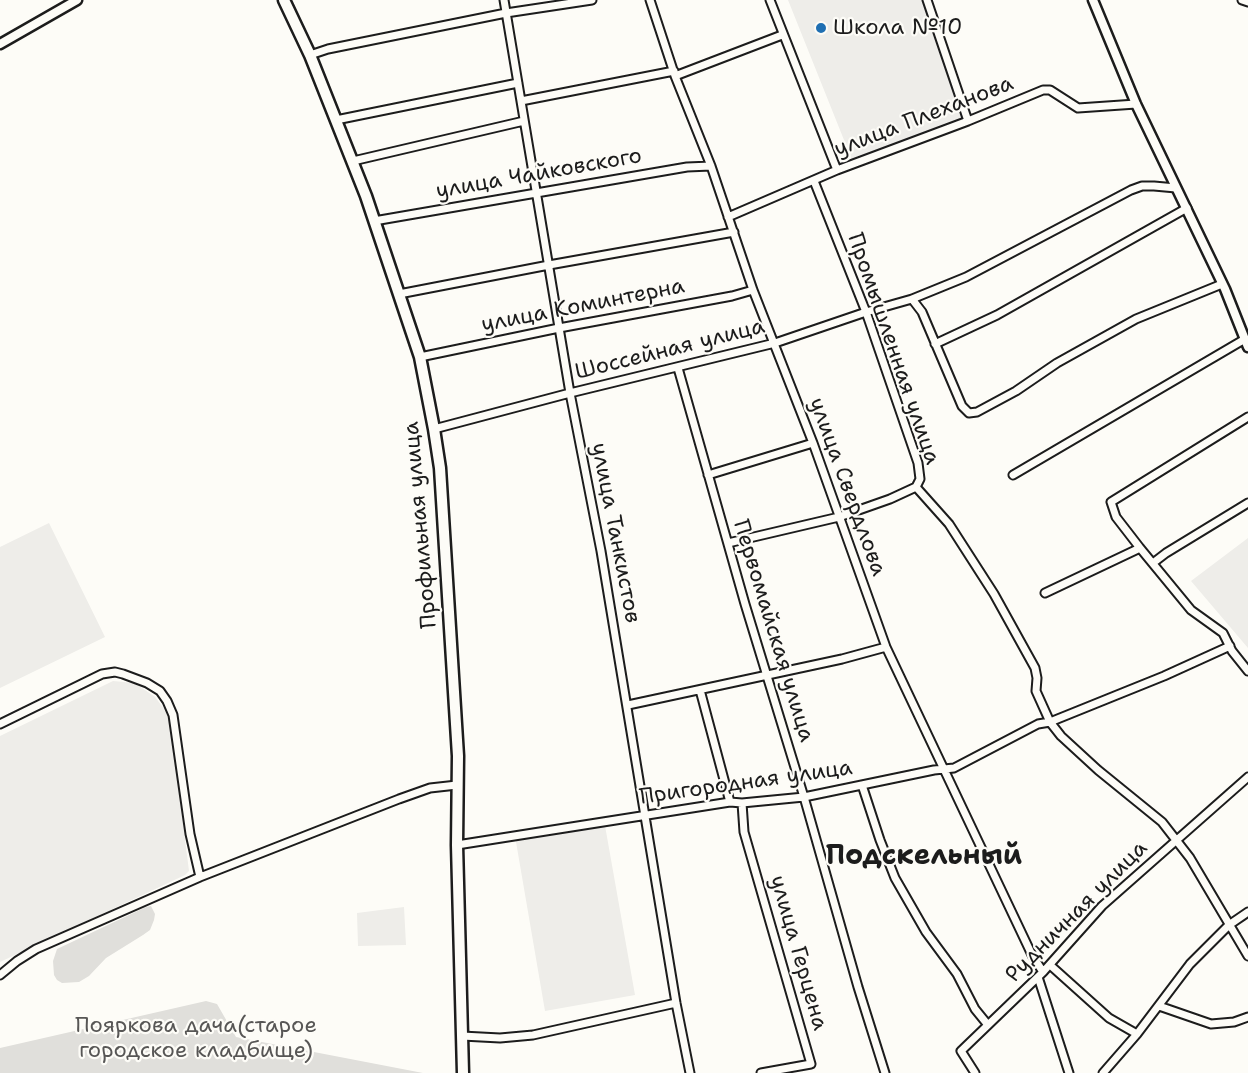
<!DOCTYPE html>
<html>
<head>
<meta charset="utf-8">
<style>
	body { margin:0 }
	canvas { display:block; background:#fdfcf7 }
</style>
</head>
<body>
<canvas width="1248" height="1073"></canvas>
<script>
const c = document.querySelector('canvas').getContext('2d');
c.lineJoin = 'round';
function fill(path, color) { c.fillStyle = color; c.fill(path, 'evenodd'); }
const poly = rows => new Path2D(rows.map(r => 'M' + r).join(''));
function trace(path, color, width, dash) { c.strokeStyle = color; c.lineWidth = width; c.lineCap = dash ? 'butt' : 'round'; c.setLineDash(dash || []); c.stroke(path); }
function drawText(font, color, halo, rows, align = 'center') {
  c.font = font + ' "Shantell Sans",sans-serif'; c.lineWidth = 4.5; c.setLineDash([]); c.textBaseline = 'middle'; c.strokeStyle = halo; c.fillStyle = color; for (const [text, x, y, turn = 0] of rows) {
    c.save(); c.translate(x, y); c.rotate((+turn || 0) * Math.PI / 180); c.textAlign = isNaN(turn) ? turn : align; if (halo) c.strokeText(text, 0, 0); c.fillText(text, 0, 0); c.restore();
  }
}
const built = poly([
	[788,0,923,0,966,119,852,160],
	[49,523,105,637,0,688,0,547],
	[1248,538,1248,648,1191,581],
	[113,681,135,683,155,697,165,710,170,722,189,871,185,875,0,962,0,736],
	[604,820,635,995,545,1011,515,836],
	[404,907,406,945,358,946,357,913]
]);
const green = poly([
	[151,906,155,914,154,920,150,930,143,935,106,958,89,976,79,982,62,983,57,980,54,975,53,961,57,949,146,907],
	[206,1001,217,1004,236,1037,423,1073,0,1073,0,1048]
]);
const minor = poly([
	[504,0,570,393,601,551,676,1003,690,1073],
	[650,0,675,76,711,166,753,290,813,443,886,647,1032,955,1043,972],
	[770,0,837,170],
	[927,0,968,121],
	[1242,0,1248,2],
	[310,55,328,49,506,13,592,0],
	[675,76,782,35],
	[521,101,674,71],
	[336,120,518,83],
	[353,161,524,121],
	[814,181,866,312,918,463,920,479,916,487,949,524,994,594,1035,668,1037,678,1036,691,1050,722,1061,736,1098,770,1162,822,1190,858,1248,956],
	[728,217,837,170,968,121,1043,90,1050,90,1078,108,1136,104],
	[374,221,687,167,711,166],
	[399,294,549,265,734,232],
	[912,299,922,312,962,406,969,413,977,412,1016,391,1057,363,1136,319,1222,284],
	[935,344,997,315,1187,208],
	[420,357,559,328,732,296,753,290],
	[678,368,745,604,804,797,858,987,885,1073],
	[1248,417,1111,502,1116,517,1140,548,1191,610,1223,633,1232,651,1248,671],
	[434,429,570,393,775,343,866,312,912,299,966,277,1131,190,1142,186,1154,186,1176,188],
	[708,475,813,443],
	[1013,475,1245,339],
	[728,543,839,517,890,499,916,487],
	[1153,563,1166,553,1248,503],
	[1045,593,1140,548],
	[700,690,730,802],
	[628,705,842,659,886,647],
	[0,724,102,674,115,672,123,674,147,683,160,691,167,701,173,715,190,834,200,877],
	[862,785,880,840,895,878,926,932,957,974,975,1009,988,1025],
	[742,803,744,832,811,1064,761,1073],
	[457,845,730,802,742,803,804,797,934,770,954,768,1038,724,1050,722,1164,676,1230,646],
	[1050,965,1109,1018,1137,1034],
	[0,975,17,961,36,949,200,877,399,799,430,788,457,785],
	[1038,977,1069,1073],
	[1159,1006,1211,1024,1234,1022,1248,1017],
	[462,1036,500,1038,533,1035,676,1003],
	[975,1073,961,1051,1043,972,1102,906,1248,777],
	[1103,1073,1137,1034,1190,964,1229,925,1248,912]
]);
const tertiary = poly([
	[1093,0,1136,104,1225,289,1248,347],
	[0,44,77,0]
]);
const primary = poly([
	[284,0,310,55,366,196,420,357,434,429,440,468,458,756,457,845,463,1073]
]);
const markers = [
	[821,28,6,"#1f6fb2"]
];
const poiNames = [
	["Школа №10",833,28]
];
const streetNames = [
	["улица Плеханова",924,117,-21],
	["улица Чайковского",539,174,-10],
	["улица Коминтерна",583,306,-11],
	["Промышленная улица",893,349,71],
	["Шоссейная улица",670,350,-14],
	["улица Свердлова",847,487,70],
	["Профильная улица",421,525,-95],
	["улица Танкистов",615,533,79],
	["Первомайская улица",773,631,73],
	["Пригородная улица",746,783,-8],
	["Рудничная улица",1077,912,-45],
	["улица Герцена",798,953,74]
];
const parkNames = [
	["Пояркова дача(старое",196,1026],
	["городское кладбище)",196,1051]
];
const districtNames = [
	["Подскельный",924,857]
];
fill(built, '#eeede9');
fill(green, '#e0dfdb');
trace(minor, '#1c1c1c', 11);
trace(tertiary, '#1c1c1c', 13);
trace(primary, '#1c1c1c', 15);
trace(minor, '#fdfcf7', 7);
trace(tertiary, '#fdfcf7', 8);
trace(primary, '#fdfcf7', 10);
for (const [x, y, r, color] of markers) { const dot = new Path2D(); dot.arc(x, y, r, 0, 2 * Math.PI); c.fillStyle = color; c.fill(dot); trace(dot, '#fdfcf7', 2); }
drawText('22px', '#1c1c1c', '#fdfcf7', poiNames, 'left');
drawText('22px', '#1c1c1c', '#fdfcf7', streetNames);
drawText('22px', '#575655', '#fdfcf7', parkNames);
drawText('bold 28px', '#1c1c1c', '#fdfcf7', districtNames);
</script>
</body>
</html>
